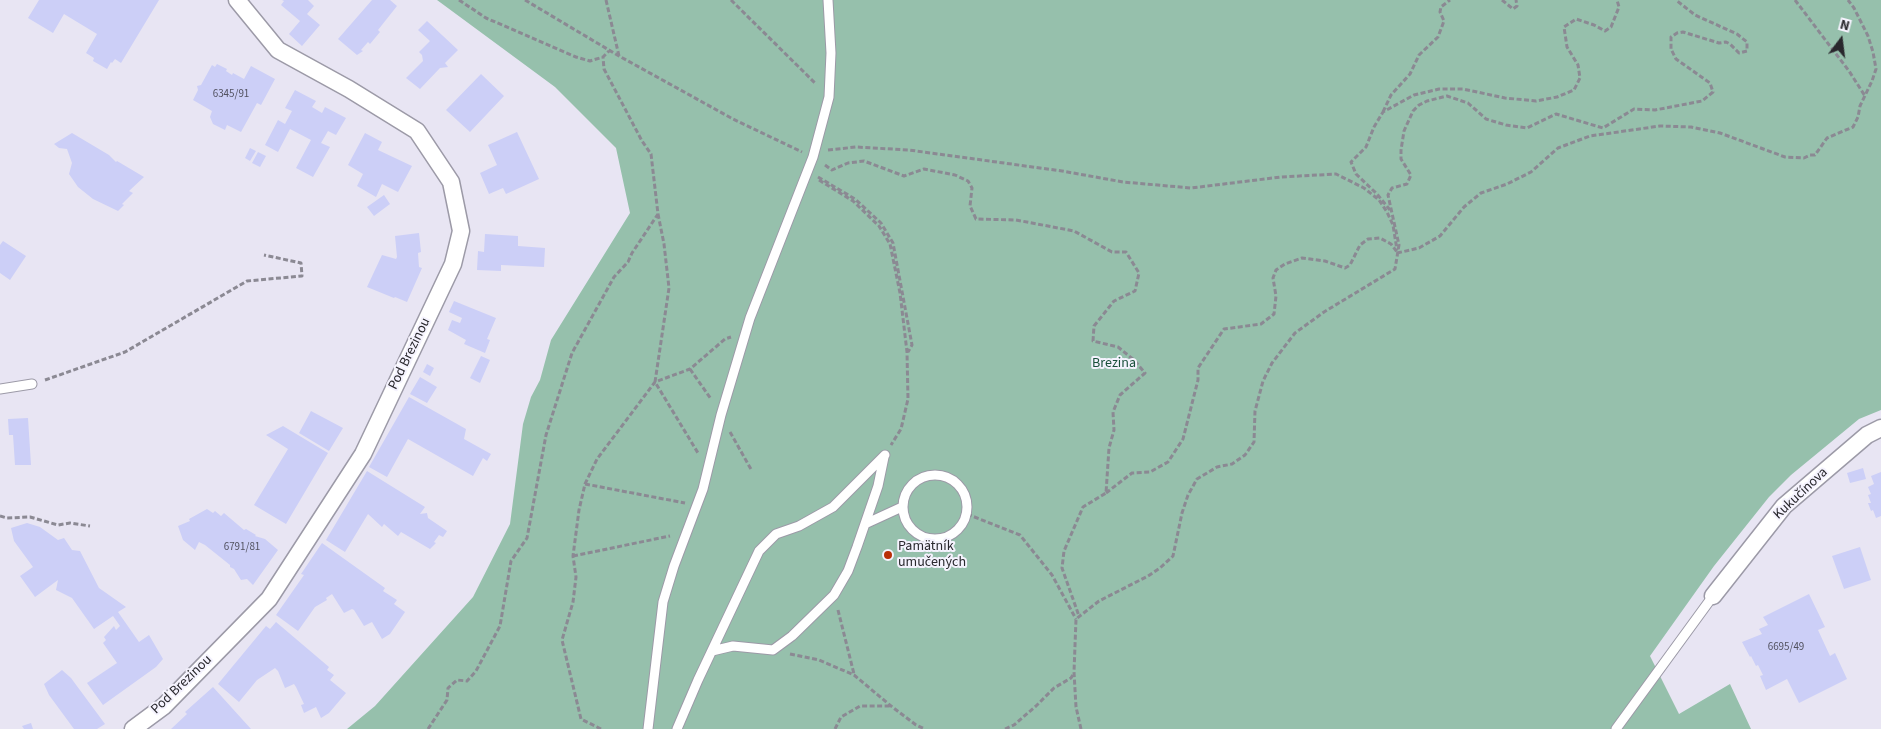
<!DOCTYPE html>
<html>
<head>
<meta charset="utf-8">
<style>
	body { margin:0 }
	#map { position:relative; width:1881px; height:729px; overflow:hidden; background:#e8e5f3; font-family:"Source Sans 3",sans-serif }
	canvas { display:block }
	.north { position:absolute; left:1816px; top:15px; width:50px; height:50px; -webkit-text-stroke:4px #f5f3fe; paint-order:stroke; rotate:15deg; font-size:14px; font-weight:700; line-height:20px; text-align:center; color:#29282d }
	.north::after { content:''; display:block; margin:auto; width:18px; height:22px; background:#29282d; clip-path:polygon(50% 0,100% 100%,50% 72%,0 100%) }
</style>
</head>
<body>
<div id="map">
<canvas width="1881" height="729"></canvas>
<div class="north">N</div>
</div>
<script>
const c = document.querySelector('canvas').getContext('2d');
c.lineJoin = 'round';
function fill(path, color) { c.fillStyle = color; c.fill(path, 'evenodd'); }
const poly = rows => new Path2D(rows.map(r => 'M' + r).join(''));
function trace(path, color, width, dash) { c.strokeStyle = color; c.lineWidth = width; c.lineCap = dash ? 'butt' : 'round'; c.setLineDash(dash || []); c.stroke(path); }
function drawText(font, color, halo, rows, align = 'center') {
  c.font = font + ' "Source Sans 3",sans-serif'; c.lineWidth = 4; c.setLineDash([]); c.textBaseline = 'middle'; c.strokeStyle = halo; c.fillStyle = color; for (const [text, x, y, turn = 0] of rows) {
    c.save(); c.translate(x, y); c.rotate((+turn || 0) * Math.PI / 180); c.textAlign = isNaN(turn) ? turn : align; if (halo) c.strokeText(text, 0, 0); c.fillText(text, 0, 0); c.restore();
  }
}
const green = poly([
	[437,0,1881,0,1881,410,1859,419,1791,475,1769,497,1714,566,1650,656,1679,714,1730,684,1751,729,347,729,375,706,473,597,510,524,523,424,531,397,540,380,551,340,630,213,616,148,555,87]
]);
const building = poly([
	[39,0,159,0,121,63,115,59,112,63,111,62,107,69,93,61,94,58,86,53,97,34,64,14,53,33,28,18],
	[282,0,308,0,314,6,307,14,320,25,302,46,289,34,300,21,281,5,284,1],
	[372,0,390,0,397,6,378,30,380,32,370,44,368,42,361,50,363,51,357,55,338,39],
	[427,21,458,50,445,63,448,67,440,68,420,89,406,78,423,61,422,55,419,52,430,41,418,30],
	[217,64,227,69,226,71,232,75,233,73,244,79,251,66,275,79,261,105,257,103,241,132,227,125,225,130,213,124,210,117,212,111,193,100,198,90,197,86,201,85,212,65,215,67],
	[481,74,504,96,470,132,446,110],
	[295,90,316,101,312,107,322,113,325,107,346,118,336,135,328,131,321,143,330,147,313,177,296,168,311,140,290,129,278,152,265,145,278,120,285,124,292,111,285,108],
	[517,132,539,179,506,194,503,188,489,194,480,173,497,165,488,145],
	[72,133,109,155,116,162,117,161,144,177,129,191,133,193,122,204,124,205,118,211,93,199,78,187,69,174,72,163,67,149,59,148,54,144],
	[365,133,382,142,378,150,412,166,398,192,382,184,376,197,357,186,363,174,348,165],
	[250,148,256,151,250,161,245,158],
	[258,152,266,156,260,167,252,163],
	[384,195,390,204,374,216,367,207],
	[419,233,421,252,418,253,419,267,422,268,407,302,395,297,394,298,367,287,382,255,396,259,397,257,395,236],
	[485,234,518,236,518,246,545,248,544,267,501,265,501,271,477,270,478,251,484,252],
	[3,241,26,256,10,280,0,273,0,245],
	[454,301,496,318,487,339,490,340,485,353,464,344,466,340,448,330,452,320,460,323,462,318,449,312],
	[481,356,490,360,480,383,470,378],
	[427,364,434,368,430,376,423,372],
	[420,377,437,387,427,403,410,394],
	[409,397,466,429,464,439,491,454,487,461,483,458,473,476,408,439,387,477,369,467],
	[311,411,343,428,329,451,299,433],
	[28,418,31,465,15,465,13,435,9,435,8,419],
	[283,426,328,453,286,524,254,505,288,449,266,435],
	[1863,468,1866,479,1850,483,1847,473],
	[367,471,425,507,420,514,427,513,428,518,447,531,443,537,439,535,434,542,436,543,430,549,401,532,398,536,384,524,382,527,368,514,345,552,326,540],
	[1881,472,1881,516,1876,518,1873,510,1871,511,1868,503,1871,503,1868,495,1871,494,1868,487,1874,484,1871,476],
	[207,509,213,513,215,511,221,516,224,513,244,530,246,529,256,535,255,536,265,539,278,550,253,585,247,579,241,580,234,569,230,567,230,565,205,545,199,542,195,550,183,540,178,526,190,521,189,519],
	[27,523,40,527,58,540,64,538,72,550,80,551,99,588,126,607,118,612,139,642,149,635,163,659,156,667,103,705,87,683,117,663,103,643,106,640,104,637,114,626,116,630,120,626,113,616,94,629,72,598,56,590,58,580,35,597,20,576,33,567,14,541,11,528],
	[322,543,385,588,383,591,397,600,394,604,405,612,390,634,382,639,372,622,364,626,354,610,352,609,344,613,332,594,326,598,327,600,315,607,298,631,276,615,304,575,301,574],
	[1860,547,1871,580,1844,589,1832,556],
	[1809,594,1825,627,1818,630,1830,656,1835,653,1847,679,1799,703,1787,679,1766,690,1760,676,1763,675,1758,665,1756,666,1751,656,1750,657,1742,642,1762,634,1759,629,1768,625,1763,617],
	[276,622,329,667,327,670,334,675,330,680,346,693,329,713,321,718,316,707,304,713,301,705,304,704,296,687,294,684,285,688,278,671,275,668,257,680,239,702,218,684,266,626,270,629],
	[62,670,71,678,105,724,97,729,74,729,49,695,44,684],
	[213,687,251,729,171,729,187,714,185,712],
	[31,723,33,729,24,729,22,726]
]);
const path = poly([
	[459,0,486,18,576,57,590,61,603,57,609,51],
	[525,0,619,56,733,119,802,152],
	[606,0,619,56],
	[731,0,816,84],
	[1502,0,1513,9,1517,6,1516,0],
	[1795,0,1849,71,1865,96],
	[1383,112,1391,95,1410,74,1419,55,1438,37,1444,21,1440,12,1441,7,1450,0],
	[828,150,856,147,909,150,1062,171,1123,182,1191,188,1281,177,1336,174,1364,188,1379,200,1387,212,1393,225,1397,250],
	[825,165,832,170,848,163,864,161,904,176,924,169,955,175,968,181,972,188,970,206,976,219,1016,220,1074,231,1112,252,1126,252,1139,273,1135,291,1114,301,1094,326,1093,341,1118,347,1134,360,1145,373,1120,395,1113,412,1114,430,1109,448,1106,493,1083,507,1064,551,1062,568,1079,616],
	[818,177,855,199,881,223,893,243,912,345,908,352],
	[819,180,853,201,879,226,890,244,900,293,907,352,908,399,901,429,891,445],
	[1390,210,1377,194,1356,174,1351,162,1366,147,1374,127,1383,112,1414,95,1439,89,1463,89,1505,98,1536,101,1557,97,1574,90,1580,78,1578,65,1567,47,1564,27,1576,19,1594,25,1605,31,1611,27,1619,7,1617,0],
	[658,214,664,244,669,288,655,382,698,453],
	[1397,253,1419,248,1440,236,1464,207,1481,193,1507,184,1531,172,1558,148,1590,136,1660,126,1691,127,1720,133,1785,157,1804,158,1810,155,1815,155,1827,138,1853,127,1858,117,1860,106,1872,81,1876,69,1873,52,1868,36,1854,8,1848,0],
	[690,369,711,399],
	[45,380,125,352,247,281,302,276,301,263,264,255],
	[730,432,752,471],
	[585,484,685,503],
	[1106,493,1132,473,1150,472,1168,462,1183,439,1198,380,1198,368,1224,329,1261,324,1274,314,1276,296,1273,278,1276,270,1285,264,1302,258,1325,261,1345,268,1350,265,1360,245,1368,239,1380,238,1391,244,1397,252],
	[967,514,1020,535,1052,575,1076,619],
	[0,516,7,518,30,517,58,525,70,523,90,526],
	[573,556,670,536],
	[838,610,854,674],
	[790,654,819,660,854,675,891,706,916,725,925,729],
	[428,729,447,700,448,688,457,680,467,681,476,671,500,626,511,561,527,538,546,435,572,353,614,277,628,262,632,253,658,214,651,154,642,141,604,69,603,57],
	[601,729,581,719,562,640,573,602,576,577,573,556,579,510,585,484,597,459,655,382,690,369,725,339,731,337],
	[835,729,841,717,860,706,891,706],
	[1005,729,1014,725,1036,706,1054,688,1071,678,1074,673],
	[1081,729,1076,707,1074,672,1076,619,1099,601,1148,576,1160,568,1173,556,1182,513,1188,495,1197,479,1217,467,1232,464,1245,455,1254,442,1255,411,1263,381,1272,363,1295,333,1324,312,1395,269,1399,245,1388,195,1392,188,1407,184,1411,175,1401,159,1401,150,1404,131,1413,111,1419,105,1427,101,1447,96,1468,103,1486,119,1506,125,1527,128,1556,114,1603,128,1634,109,1655,110,1702,101,1713,92,1710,83,1676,59,1671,49,1671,37,1677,33,1683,32,1719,43,1726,42,1730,44,1739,53,1747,51,1747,42,1737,34,1695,15,1676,0]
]);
const lane = poly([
	[0,389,32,384],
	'903 507a32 32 0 1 1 64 0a32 32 0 1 1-64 0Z',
	[865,524,902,507],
	[712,651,733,646,773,650,792,636,834,595,848,571,857,547,878,486,884,457],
	[648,729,663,602,674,566,703,489,721,415,750,318,813,157,829,97,831,53,828,0],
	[677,729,698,680,759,551,776,534,799,526,833,507,885,455],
	[1616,729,1713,596]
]);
const street = poly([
	[1713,596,1784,506,1867,435,1881,428],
	[133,729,164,706,269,599,363,454,453,264,461,231,451,182,417,131,349,89,278,50,237,0]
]);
const markers = [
	[888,555,5,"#b92f07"]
];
const numberNames = [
	["6345/91",231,95],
	["6791/81",242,548],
	["6695/49",1786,648]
];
const streetNames = [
	["Pod Brezinou",410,354,-64],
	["Kukučínova",1801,494,-43],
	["Pod Brezinou",182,685,-44]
];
const parkNames = [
	["Brezina",1114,364]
];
const poiNames = [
	["Pamätník",898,547],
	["umučených",898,563]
];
fill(green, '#96c0ac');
fill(building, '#cccff7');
trace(lane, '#9c9aa7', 11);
trace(street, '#9c9aa7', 19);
trace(path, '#8b8993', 3, [5, 2.5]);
trace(lane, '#fff', 9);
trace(street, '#fff', 16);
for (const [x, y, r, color] of markers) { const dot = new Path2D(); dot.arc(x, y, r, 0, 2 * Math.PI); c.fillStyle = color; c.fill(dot); trace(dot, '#f5f3fe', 2); }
drawText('11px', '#525260', null, numberNames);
drawText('14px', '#29282d', '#f5f3fe', streetNames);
drawText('14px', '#19503a', '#f5f3fe', parkNames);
drawText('14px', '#29282d', '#f5f3fe', poiNames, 'left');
</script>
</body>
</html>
